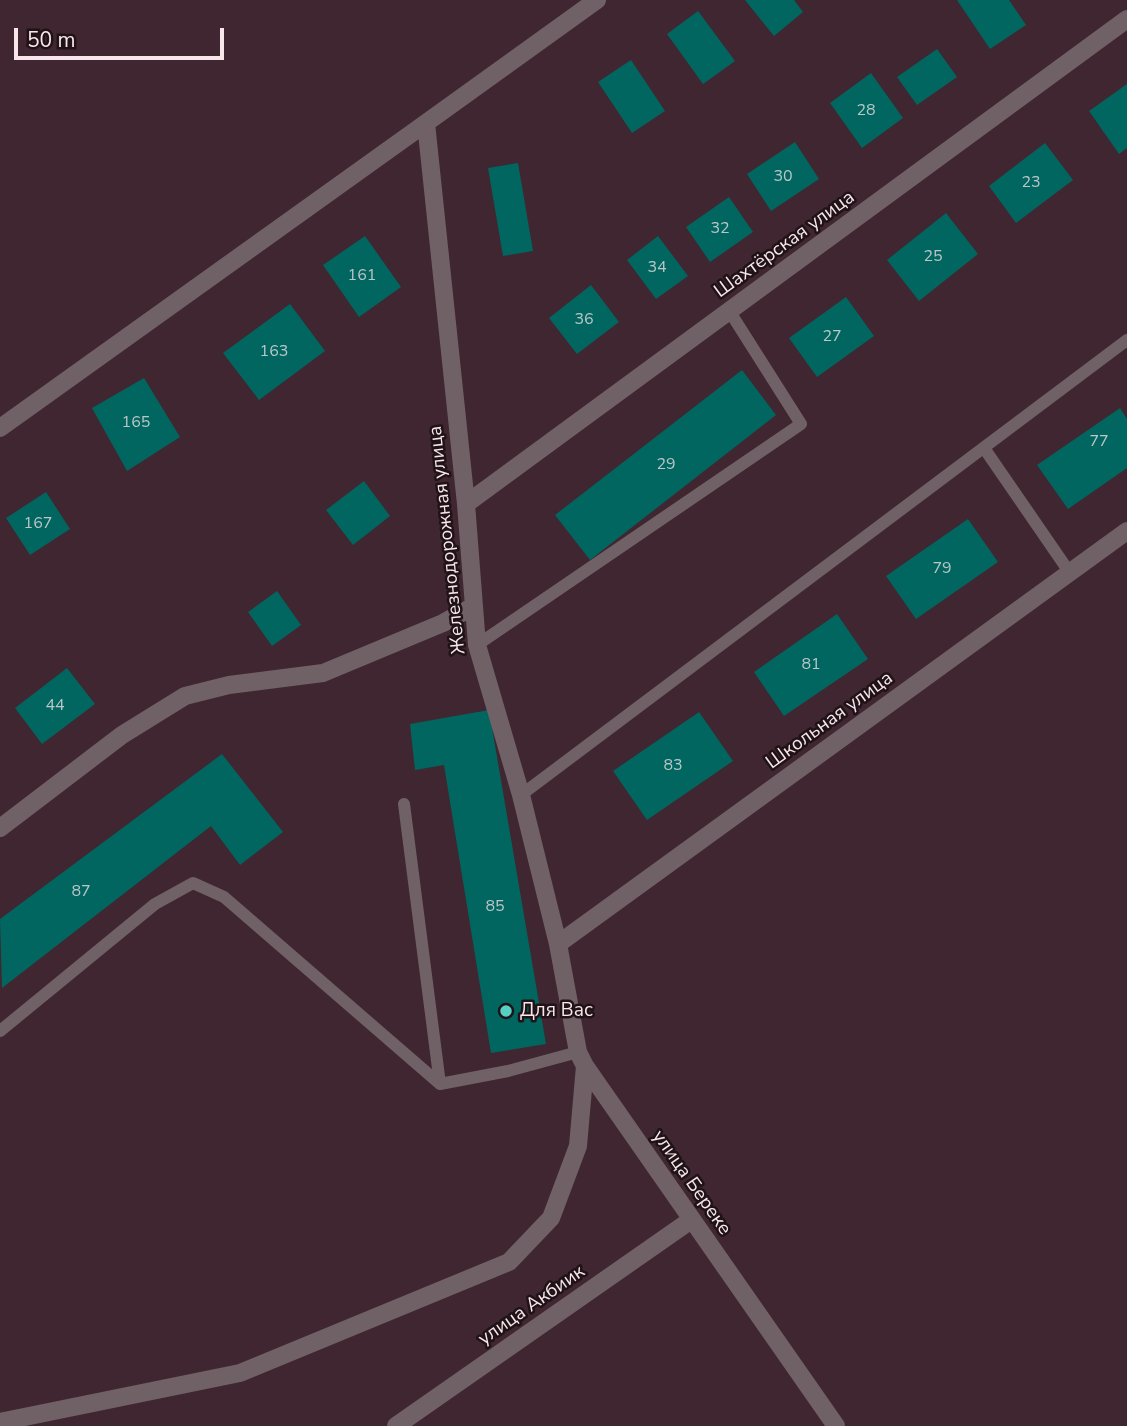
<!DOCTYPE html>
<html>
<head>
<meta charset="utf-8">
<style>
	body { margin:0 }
	#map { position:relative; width:1127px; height:1426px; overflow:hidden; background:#402630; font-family:"Nunito Sans",sans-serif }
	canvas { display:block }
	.scale { position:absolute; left:14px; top:28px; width:210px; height:32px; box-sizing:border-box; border:4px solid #f8e6eb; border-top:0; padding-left:9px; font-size:21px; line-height:24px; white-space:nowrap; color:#f8e6eb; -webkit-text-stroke:5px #1f1317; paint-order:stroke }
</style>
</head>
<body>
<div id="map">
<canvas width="1127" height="1426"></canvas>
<div class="scale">50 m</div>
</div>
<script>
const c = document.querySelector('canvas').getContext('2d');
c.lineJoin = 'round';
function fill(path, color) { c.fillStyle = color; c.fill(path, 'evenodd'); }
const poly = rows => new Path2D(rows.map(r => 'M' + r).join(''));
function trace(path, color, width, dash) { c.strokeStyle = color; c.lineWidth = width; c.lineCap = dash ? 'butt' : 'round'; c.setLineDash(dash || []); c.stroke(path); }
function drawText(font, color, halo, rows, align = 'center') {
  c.font = font + ' "Nunito Sans",sans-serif'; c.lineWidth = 5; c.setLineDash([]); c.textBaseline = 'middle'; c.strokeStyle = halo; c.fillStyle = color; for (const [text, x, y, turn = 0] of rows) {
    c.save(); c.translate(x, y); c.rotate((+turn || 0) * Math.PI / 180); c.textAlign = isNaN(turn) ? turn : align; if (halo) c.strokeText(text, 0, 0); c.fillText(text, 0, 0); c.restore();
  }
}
const building = poly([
	[745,0,794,0,803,12,774,36],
	[957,0,1009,0,1026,25,990,49],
	[698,11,735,61,703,84,667,34],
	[937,49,957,77,917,105,897,77],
	[631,60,665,111,632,133,598,82],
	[871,73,903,118,862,148,830,103],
	[1127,84,1127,148,1119,154,1089,111],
	[795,142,819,179,771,211,747,174],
	[1045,143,1073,180,1016,223,989,186],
	[518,163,533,251,503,256,488,168],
	[729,197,753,232,710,262,686,227],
	[946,213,978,254,919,301,887,260],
	[365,236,401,287,359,317,323,265],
	[658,236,688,276,656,299,627,260],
	[591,285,619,322,577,354,549,318],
	[846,297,874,336,817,377,789,338],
	[290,304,325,351,259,400,223,353],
	[742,370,776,415,590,560,555,515],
	[144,378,180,437,127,471,92,408],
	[1120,408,1127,419,1127,468,1068,509,1037,465],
	[364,481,390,516,353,545,326,510],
	[46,492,70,529,30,555,6,518],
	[968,519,998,562,916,619,886,576],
	[277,591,301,625,272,646,248,612],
	[837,614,868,659,784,716,754,672],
	[67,668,95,704,42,744,15,708],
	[489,710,546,1044,491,1053,444,765,415,770,410,724],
	[699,712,733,761,647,820,613,771],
	[222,754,283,832,240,865,211,826,2,988,0,919]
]);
const service = poly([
	[984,448,1070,573],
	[477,645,801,424,730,312],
	[521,795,1127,340],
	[404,804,440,1084,508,1071,578,1052],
	[0,1031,155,904,193,883,224,897,440,1084]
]);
const minor = poly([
	[426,123,597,0],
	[0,428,426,123,466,504,477,645,521,795,558,944,578,1052,585,1066,836,1426],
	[466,504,1127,19],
	[0,828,122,735,185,696,229,685,323,673,443,623,474,606],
	[558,944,1127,531],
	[0,1422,240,1373,509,1262,551,1218,578,1146,585,1066],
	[396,1426,691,1220]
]);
const markers = [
	[506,1011,7,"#56cec3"]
];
const numberNames = [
	["28",866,111],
	["30",783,177],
	["23",1031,183],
	["32",720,229],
	["25",933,257],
	["34",657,268],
	["161",362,276],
	["36",584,320],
	["27",832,337],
	["163",274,352],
	["165",136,423],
	["77",1099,442],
	["29",666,465],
	["167",38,524],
	["79",942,569],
	["81",811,665],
	["44",55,706],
	["83",673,766],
	["87",81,892],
	["85",495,907]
];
const streetNames = [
	["Шахтёрская улица",785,245,-36],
	["Железнодорожная улица",448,540,-96],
	["Школьная улица",830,721,-36],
	["улица Береке",691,1183,55],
	["улица Акбиик",532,1306,-35]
];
const poiNames = [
	["Для Вас",520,1011]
];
fill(building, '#016660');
trace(service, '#6f6166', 12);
trace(minor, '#6f6166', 18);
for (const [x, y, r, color] of markers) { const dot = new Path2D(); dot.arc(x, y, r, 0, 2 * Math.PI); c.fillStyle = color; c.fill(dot); trace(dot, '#1f1317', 2.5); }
drawText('16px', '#bac6c8', null, numberNames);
drawText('19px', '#f8e6eb', '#1f1317', streetNames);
drawText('19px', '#f8e6eb', '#1f1317', poiNames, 'left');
</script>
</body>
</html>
